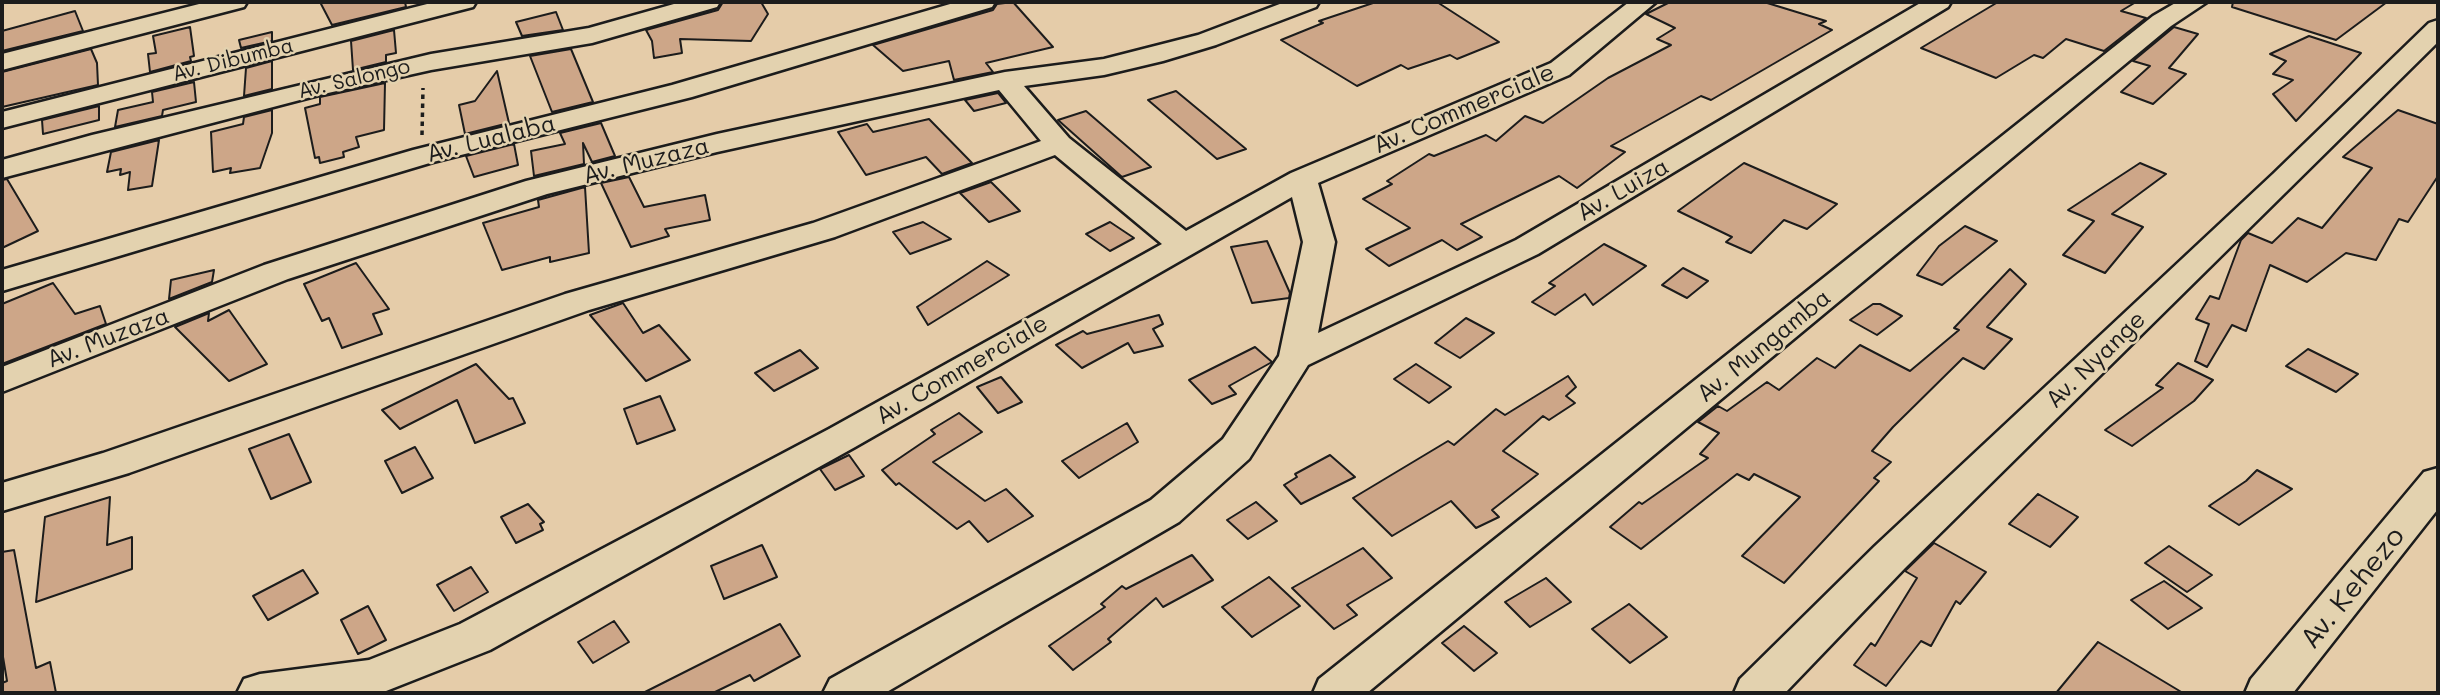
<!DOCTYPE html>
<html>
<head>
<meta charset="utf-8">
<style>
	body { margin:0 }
	#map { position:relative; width:2440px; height:695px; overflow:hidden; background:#e5cca9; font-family:Mali,sans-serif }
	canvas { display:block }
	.frame { position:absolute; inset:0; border:4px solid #1c1c1c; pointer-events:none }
</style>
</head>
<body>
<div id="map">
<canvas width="2440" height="695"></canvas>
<div class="frame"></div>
</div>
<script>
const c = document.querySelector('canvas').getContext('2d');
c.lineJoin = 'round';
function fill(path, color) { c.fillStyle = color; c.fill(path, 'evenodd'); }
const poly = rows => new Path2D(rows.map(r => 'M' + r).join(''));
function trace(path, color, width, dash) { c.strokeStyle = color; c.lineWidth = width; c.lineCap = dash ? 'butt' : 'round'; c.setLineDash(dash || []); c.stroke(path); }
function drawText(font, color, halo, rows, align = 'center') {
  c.font = font + ' Mali,sans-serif'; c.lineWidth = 5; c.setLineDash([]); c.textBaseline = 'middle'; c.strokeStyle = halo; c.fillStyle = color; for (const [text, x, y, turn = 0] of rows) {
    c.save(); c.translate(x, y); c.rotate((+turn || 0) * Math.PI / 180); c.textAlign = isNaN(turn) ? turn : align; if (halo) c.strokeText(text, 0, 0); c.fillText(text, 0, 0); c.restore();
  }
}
const building = poly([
	[320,2,405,2,406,7,332,25,320,2],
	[723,2,761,2,768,14,751,41,680,39,682,53,654,58,652,41,646,30,718,10,723,2],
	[1013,2,1053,47,986,63,993,72,954,80,949,61,903,71,873,45,993,10,997,4,1013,2],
	[1376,2,1437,2,1499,42,1457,59,1450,55,1408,69,1401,65,1357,86,1281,40,1323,23,1319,21,1376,2],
	[1670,2,1764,2,1826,21,1819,24,1832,30,1711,100,1701,96,1611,146,1625,152,1577,188,1559,176,1461,224,1482,237,1457,250,1442,240,1389,266,1366,249,1410,228,1363,199,1392,184,1387,181,1429,154,1434,156,1486,135,1496,141,1525,116,1543,123,1608,78,1671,45,1657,39,1675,28,1646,14,1670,2],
	[1998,2,2136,2,2121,11,2146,18,2104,51,2066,39,2043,58,2034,55,1996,78,1921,48,1998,2],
	[2233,2,2387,2,2336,40,2232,7,2233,2],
	[75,11,83,31,2,51,2,31,75,11],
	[556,12,563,30,522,36,516,22,556,12],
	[190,27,194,56,190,57,191,61,150,72,148,54,156,53,153,36,190,27],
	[2174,27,2198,34,2169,68,2186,74,2153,104,2121,92,2150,66,2133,61,2174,27],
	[394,30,396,53,386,55,386,62,353,70,351,41,394,30],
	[272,32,272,41,241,48,239,40,272,32],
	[2309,36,2361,53,2296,121,2273,94,2293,80,2273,74,2286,61,2270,54,2309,36],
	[91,49,97,63,98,85,2,107,2,72,91,49],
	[571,49,593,102,552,112,530,56,571,49],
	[272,61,272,89,244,96,246,68,272,61],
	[497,71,509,123,465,134,459,105,475,101,497,71],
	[194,82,196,102,163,110,162,116,115,127,118,110,153,102,152,92,194,82],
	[385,83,384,130,356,137,359,147,343,152,344,157,320,163,319,157,315,158,305,108,320,104,320,97,385,83],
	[1176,91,1246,149,1217,159,1148,100,1176,91],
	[998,93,1006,103,974,111,965,100,998,93],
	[99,106,99,120,43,134,42,120,99,106],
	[272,110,272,133,260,168,230,173,231,168,213,172,211,132,243,124,244,117,272,110],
	[2398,110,2438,124,2438,176,2408,222,2399,219,2376,260,2346,253,2307,282,2270,265,2246,331,2232,325,2207,367,2195,361,2209,324,2196,319,2210,296,2219,299,2241,240,2248,233,2272,243,2298,218,2322,228,2372,168,2343,157,2398,110],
	[1086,111,1151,167,1122,177,1058,120,1086,111],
	[929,119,972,163,942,174,926,157,866,175,838,132,867,124,873,132,929,119],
	[601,123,615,156,592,162,583,143,584,164,534,176,531,151,565,144,560,133,601,123],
	[159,140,152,186,128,190,130,172,120,175,121,169,107,172,111,152,159,140],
	[514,144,518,165,474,177,466,156,514,144],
	[1744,163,1837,204,1807,229,1784,220,1751,253,1726,242,1732,237,1678,211,1744,163],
	[2140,163,2166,174,2112,214,2143,227,2105,273,2063,255,2094,221,2068,210,2140,163],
	[629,177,644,207,705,195,710,220,665,229,669,236,631,247,601,183,629,177],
	[7,179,38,231,2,248,2,180,7,179],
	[991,182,1020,211,989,222,960,193,991,182],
	[585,187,589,253,550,262,550,257,502,270,483,223,539,207,538,200,585,187],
	[923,222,951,239,910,254,893,232,923,222],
	[1110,222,1134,238,1110,251,1086,234,1110,222],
	[1965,226,1997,241,1942,285,1917,275,1939,246,1965,226],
	[1267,241,1290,293,1289,298,1252,303,1231,247,1267,241],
	[1604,244,1646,266,1593,305,1585,294,1555,315,1532,302,1555,286,1549,283,1604,244],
	[987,261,1009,275,928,325,917,307,987,261],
	[356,263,389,309,373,314,382,334,342,348,329,318,322,321,304,284,356,263],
	[1683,268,1708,281,1687,298,1662,285,1683,268],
	[2010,269,2026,284,1987,327,2012,339,1984,369,1963,358,1893,427,1872,451,1891,462,1874,478,1879,481,1784,583,1742,556,1800,497,1754,474,1749,480,1737,474,1641,549,1610,527,1639,502,1642,504,1708,458,1700,454,1719,433,1698,422,1718,406,1727,411,1767,382,1779,390,1817,358,1835,368,1860,345,1910,371,1959,330,1954,328,2010,269],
	[214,270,212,282,169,299,171,280,214,270],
	[53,283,75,314,100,306,106,324,2,364,2,304,53,283],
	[623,303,643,333,659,325,690,360,646,381,590,315,623,303],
	[1873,304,1880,304,1902,316,1877,335,1850,320,1873,304],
	[229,310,267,364,229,381,175,327,209,313,208,321,229,310],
	[1159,315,1163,324,1153,329,1163,346,1134,353,1128,343,1082,368,1056,345,1083,331,1087,334,1159,315],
	[1466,318,1494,333,1460,358,1435,343,1466,318],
	[1255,347,1272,362,1229,386,1236,394,1212,404,1189,380,1255,347],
	[2308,349,2358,374,2336,392,2286,366,2308,349],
	[800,350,818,368,774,391,755,373,800,350],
	[2178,363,2213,380,2194,401,2132,446,2105,430,2163,388,2156,385,2178,363],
	[476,364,509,399,513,398,525,423,475,443,457,400,400,429,382,410,476,364],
	[1416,364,1451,387,1429,403,1394,379,1416,364],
	[1568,376,1576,387,1566,396,1575,403,1549,420,1543,416,1503,451,1538,474,1492,510,1499,517,1476,528,1451,501,1392,536,1353,498,1448,441,1454,445,1496,409,1505,415,1568,376],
	[1001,377,1022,402,998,413,977,387,1001,377],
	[660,396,675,430,637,444,624,409,660,396],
	[959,413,982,432,933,462,985,501,1006,489,1033,516,988,542,969,521,957,529,899,483,896,485,882,470,935,434,931,430,959,413],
	[1127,423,1138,442,1079,478,1062,461,1127,423],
	[289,434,311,482,271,499,249,449,289,434],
	[415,447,433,478,402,493,385,461,415,447],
	[849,455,864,476,835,490,820,469,849,455],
	[1330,455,1355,477,1301,504,1284,485,1297,477,1295,474,1330,455],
	[2257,470,2292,489,2239,525,2209,506,2246,481,2257,470],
	[2038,494,2078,517,2050,547,2009,524,2038,494],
	[110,497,107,545,132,537,132,569,36,602,45,517,110,497],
	[1256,502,1277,521,1248,539,1227,520,1256,502],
	[528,504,544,522,540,524,543,530,516,543,501,517,528,504],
	[1934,543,1986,572,1960,604,1956,601,1931,646,1921,641,1886,686,1854,665,1871,643,1875,646,1917,578,1905,571,1934,543],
	[762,545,777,577,724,599,711,566,762,545],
	[2169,546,2212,575,2187,592,2145,563,2169,546],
	[1363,548,1392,578,1347,605,1357,615,1334,629,1292,588,1363,548],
	[14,550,36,668,50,662,56,693,2,693,2,683,7,681,2,651,2,552,14,550],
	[1192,555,1213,580,1163,607,1156,598,1108,639,1111,642,1073,670,1049,646,1105,607,1101,604,1122,586,1126,589,1192,555],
	[471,567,488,592,454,611,437,585,471,567],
	[303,570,318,593,268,620,253,596,303,570],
	[1269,577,1300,606,1252,637,1222,607,1269,577],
	[1546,578,1571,602,1530,627,1505,602,1546,578],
	[2164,581,2202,608,2168,629,2131,600,2164,581],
	[1629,604,1667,637,1630,663,1592,629,1629,604],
	[368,606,386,640,358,654,341,620,368,606],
	[614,621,629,642,593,663,578,642,614,621],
	[780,624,800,656,754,681,750,675,713,693,643,693,780,624],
	[1464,626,1497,653,1474,671,1442,643,1464,626],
	[2098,642,2183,693,2056,693,2098,642]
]);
const path = poly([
	[422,135,423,88]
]);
const minor = poly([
	[207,2,247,2,244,7,2,70,2,54,207,2],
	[435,2,476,2,473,7,2,128,2,112,435,2],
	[681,2,720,2,717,7,592,43,431,70,319,95,2,178,2,160,92,135,431,54,589,28,681,2],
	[957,2,995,2,992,7,692,97,433,162,2,291,2,270,413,150,672,85,957,2],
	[1285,2,1319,2,1316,7,1216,45,1163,61,1104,75,1024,86,1069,138,1186,231,1291,173,1551,63,1629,2,1656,2,1569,75,1318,183,1335,242,1318,333,1516,240,1922,2,1951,2,1948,7,1538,254,1308,365,1249,459,1179,522,885,693,823,693,830,679,1151,500,1223,439,1279,356,1303,242,1292,197,855,447,490,650,381,693,237,693,244,679,260,674,369,660,460,624,829,429,1162,244,1055,155,835,237,589,310,129,473,2,511,2,483,103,453,565,294,813,223,1041,141,999,90,717,152,547,194,288,279,2,392,2,367,264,265,526,181,717,134,1005,72,1104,59,1198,35,1285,2],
	[2177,2,2207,2,2171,26,1367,693,1313,693,1319,679,2153,16,2177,2],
	[2438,20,2438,42,1905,568,1785,693,1734,693,1740,679,1875,546,2273,174,2429,23,2438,20],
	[2438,468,2438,509,2293,693,2245,693,2251,679,2424,472,2438,468]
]);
const farStreetnames = [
	["Av. Dibumba",233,60,-14],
	["Av. Salongo",354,79,-13]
];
const streetNames = [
	["Av. Commerciale",1464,109,-23],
	["Av. Lualaba",491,139,-14],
	["Av. Muzaza",646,161,-14],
	["Av. Luiza",1623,190,-30],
	["Av. Muzaza",108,338,-21],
	["Av. Mungamba",1764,346,-39],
	["Av. Nyange",2096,360,-44],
	["Av. Commerciale",962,370,-30]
];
const nearStreetnames = [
	["Av. Kehezo",2353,588,-51]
];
fill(building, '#cda688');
trace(building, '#1c1c1c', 2);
trace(minor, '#1c1c1c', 5);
trace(path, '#1c1c1c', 3.5, [4.5, 4.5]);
fill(minor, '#e3d2af');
drawText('21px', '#1c1c1c', '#e3d2af', farStreetnames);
drawText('24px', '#1c1c1c', '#e3d2af', streetNames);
drawText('28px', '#1c1c1c', '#e3d2af', nearStreetnames);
</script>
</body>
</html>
